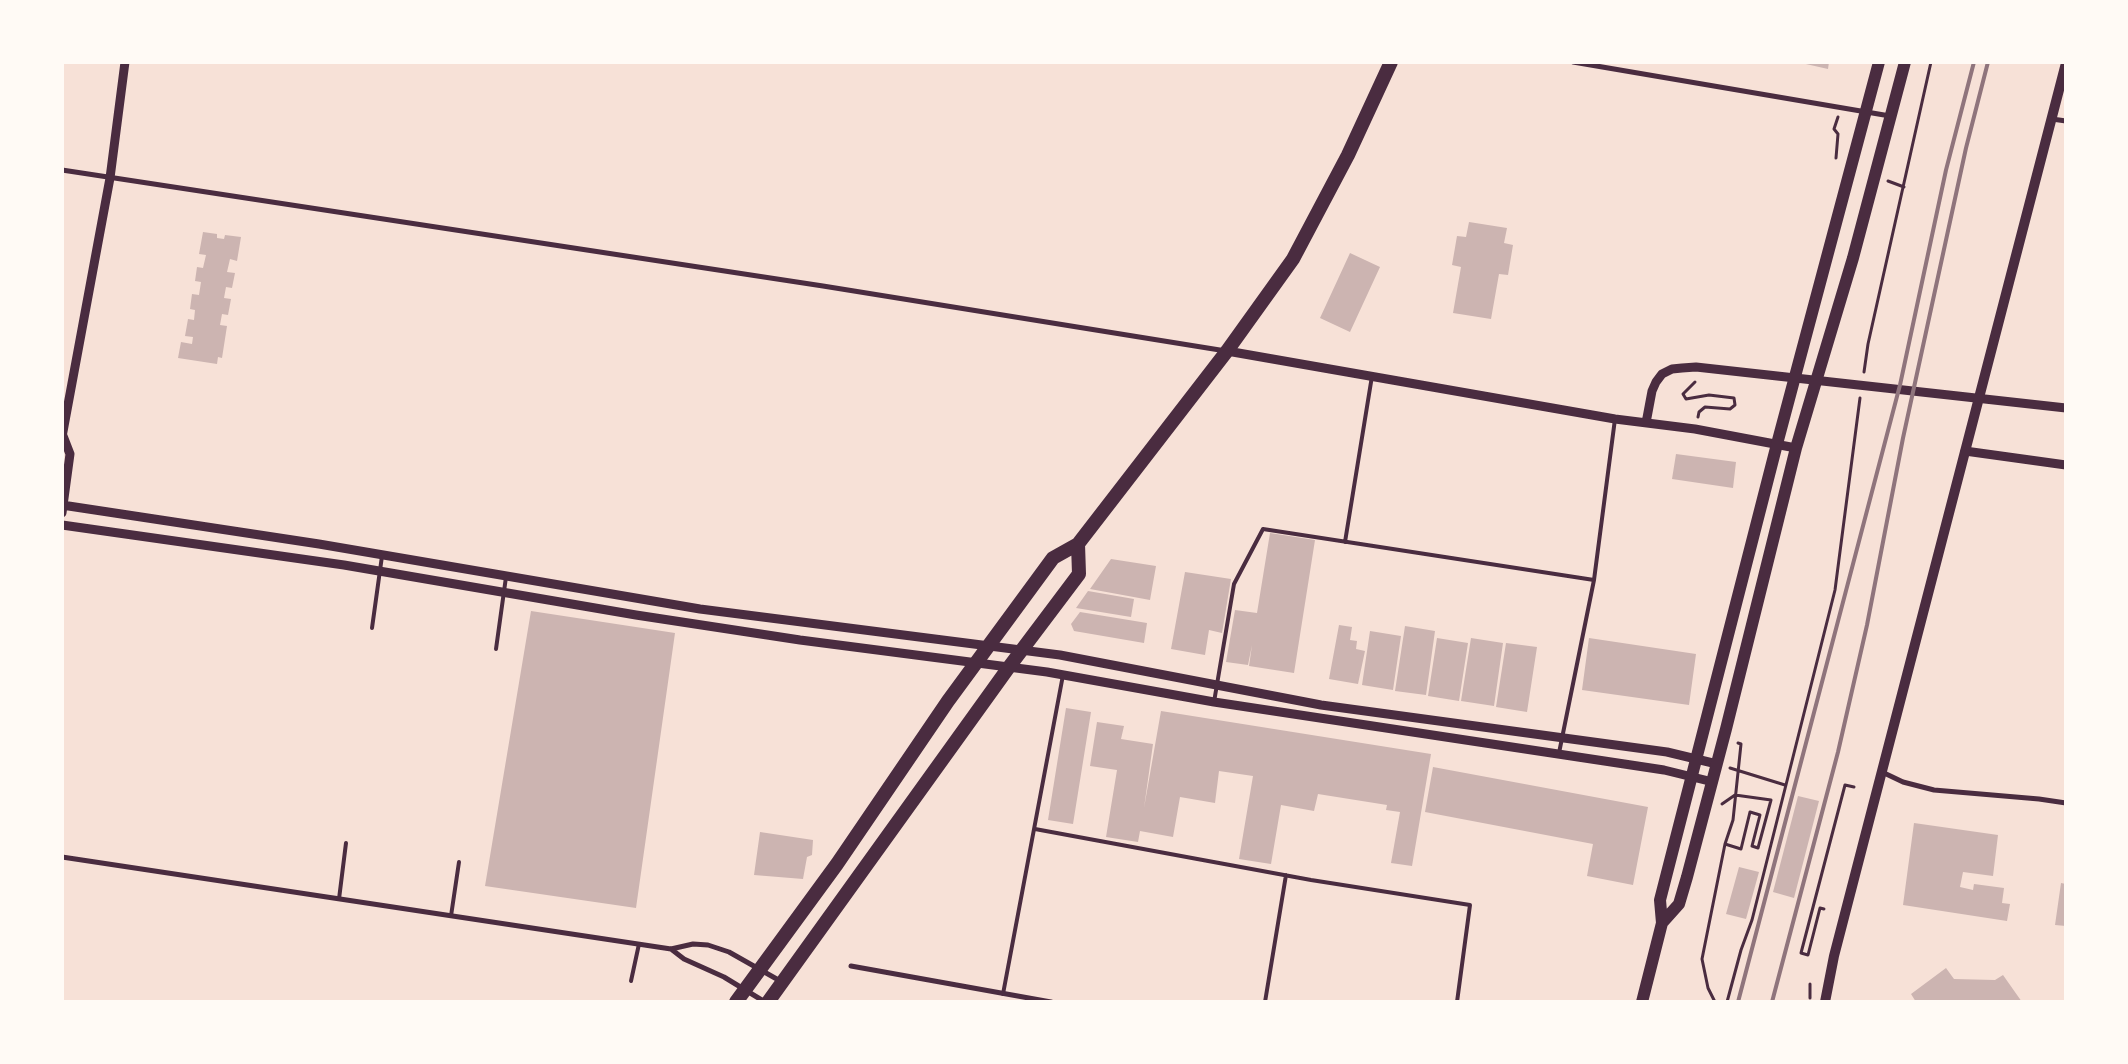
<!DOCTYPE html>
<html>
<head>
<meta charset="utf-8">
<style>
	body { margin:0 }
	#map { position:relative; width:2128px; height:1064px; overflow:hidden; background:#f7e1d7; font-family:Poppins,sans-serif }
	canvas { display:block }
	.frame { position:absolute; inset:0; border:64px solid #fffaf5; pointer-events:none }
</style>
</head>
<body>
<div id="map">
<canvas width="2128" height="1064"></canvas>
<div class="frame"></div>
</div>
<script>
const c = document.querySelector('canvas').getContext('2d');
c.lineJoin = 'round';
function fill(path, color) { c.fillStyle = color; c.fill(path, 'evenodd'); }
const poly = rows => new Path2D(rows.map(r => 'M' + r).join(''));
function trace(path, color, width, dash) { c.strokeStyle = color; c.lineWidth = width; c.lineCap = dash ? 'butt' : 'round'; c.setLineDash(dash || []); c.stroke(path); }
const building = poly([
	[1797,62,1829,62,1828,69],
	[1469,222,1507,228,1504,243,1513,245,1508,275,1499,274,1491,319,1453,313,1461,267,1452,265,1457,236,1466,237],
	[203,232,217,234,217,238,224,239,225,235,241,237,237,261,230,259,227,272,235,273,232,288,226,287,224,298,231,299,228,315,222,314,220,325,227,326,222,358,218,357,217,364,178,358,181,342,192,344,193,337,185,336,188,319,194,320,195,310,190,309,192,294,199,295,201,282,195,281,197,267,203,268,206,255,199,254],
	[1350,253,1380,267,1350,332,1320,318],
	[1676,454,1736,462,1733,488,1672,479],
	[1270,533,1315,540,1294,673,1249,666,1252,645,1248,665,1226,662,1235,610,1257,613],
	[1111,559,1156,566,1150,600,1090,589],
	[1185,572,1231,579,1222,633,1209,630,1205,655,1171,649],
	[1088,591,1134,599,1131,617,1076,608],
	[531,611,675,633,636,908,485,886],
	[1080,612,1147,623,1144,643,1074,631,1071,624],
	[1339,625,1352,627,1350,640,1357,641,1356,649,1365,651,1358,684,1329,679],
	[1405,626,1435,631,1426,695,1395,691],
	[1370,631,1401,636,1393,690,1362,685],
	[1437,638,1468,643,1459,701,1428,696],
	[1471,638,1503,643,1494,706,1461,701],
	[1589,638,1696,654,1689,705,1582,690],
	[1506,643,1537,647,1527,712,1496,707],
	[1066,708,1091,712,1073,824,1048,820],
	[1161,711,1431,754,1412,866,1391,863,1400,812,1386,810,1387,805,1318,794,1314,811,1281,805,1271,864,1239,859,1253,776,1219,771,1215,803,1180,797,1173,837,1140,831,1138,842,1106,837,1117,770,1090,766,1097,722,1124,726,1121,739,1153,744,1144,808],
	[1433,767,1648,807,1633,885,1587,876,1593,844,1425,812],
	[1798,796,1819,801,1794,898,1773,892],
	[1914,823,1998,835,1993,876,1963,872,1960,887,1973,890,1974,884,2004,888,2002,903,2010,904,2007,921,1903,905],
	[760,832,813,840,812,855,807,857,803,879,754,875],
	[1739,867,1759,872,1746,919,1726,914],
	[2061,883,2066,884,2066,926,2055,925],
	[1946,968,1954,979,1995,980,2003,975,2022,1002,1916,1002,1911,994]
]);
const path = poly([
	[1836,158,1838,134,1834,129,1838,117],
	[1888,181,1904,187],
	[1864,372,1868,344,1931,62],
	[1695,382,1683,394,1686,399,1709,395,1734,398,1735,405,1730,409,1705,407,1699,412,1698,417],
	[1730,768,1785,785],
	[1722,804,1735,795,1771,800,1758,848,1752,846,1760,815,1750,812,1741,849,1725,844],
	[1824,909,1820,908,1808,955,1801,953,1845,785,1854,787],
	[1810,998,1810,984],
	[1715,1002,1708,988,1702,959,1725,844,1733,820,1741,744,1738,743],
	[1727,1002,1741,950,1752,920,1835,590,1860,398]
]);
const service = poly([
	[1345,542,1372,376],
	[372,628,382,556],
	[496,649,506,577],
	[1214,702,1234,584,1263,529,1594,580],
	[1559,753,1594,580,1615,419],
	[1035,829,1311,880,1470,905,1457,1002],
	[339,899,346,843],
	[451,916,459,862],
	[631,981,639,944],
	[1003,994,1063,675],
	[1265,1002,1286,875]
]);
const minor = poly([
	[1573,62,1890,116],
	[2052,119,2066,121],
	[62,170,823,286,1226,351],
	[1882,772,1903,782,1934,790,2039,799,2066,803],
	[62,857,671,949,693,944,708,945,729,952,782,982],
	[671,949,684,959,724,977,765,1002],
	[851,966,1051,1002]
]);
const tertiary = poly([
	[1227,351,1615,419,1695,429,1796,448],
	[1646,423,1652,391,1656,382,1662,374,1672,369,1682,368,1696,367,2066,408],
	[62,437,110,178,125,62],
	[1965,451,2066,465],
	[62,505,319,544,700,609,1060,655,1321,705,1667,752,1717,764],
	[62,513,70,454,63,436],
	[62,525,344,565,636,615,800,640,1047,672,1214,702,1664,770,1713,782]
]);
const secondary = poly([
	[1825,1002,1834,956,1862,848,2066,63]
]);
const primary = poly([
	[1662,923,1679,904,1687,877,1726,729,1796,448,1853,258,1905,62],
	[1642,1002,1662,923,1660,900,1777,444,1879,62]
]);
const trunk = poly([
	[736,1002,837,864,948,701,1053,558,1078,544,1227,351,1293,259,1348,155,1391,62],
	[768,1002,1009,667,1079,574,1078,544]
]);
const rail = poly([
	[1738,1002,1900,385,1946,170,1974,62],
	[1772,1002,1838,752,1867,625,1903,438,1966,148,1988,62]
]);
fill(building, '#ccb4b1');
trace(path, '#4a2c40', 3);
trace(service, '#4a2c40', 4);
trace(minor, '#4a2c40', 5);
trace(tertiary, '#4a2c40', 9);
trace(secondary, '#4a2c40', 10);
trace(primary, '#4a2c40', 12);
trace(trunk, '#4a2c40', 14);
trace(rail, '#8f747c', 4);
</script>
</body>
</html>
